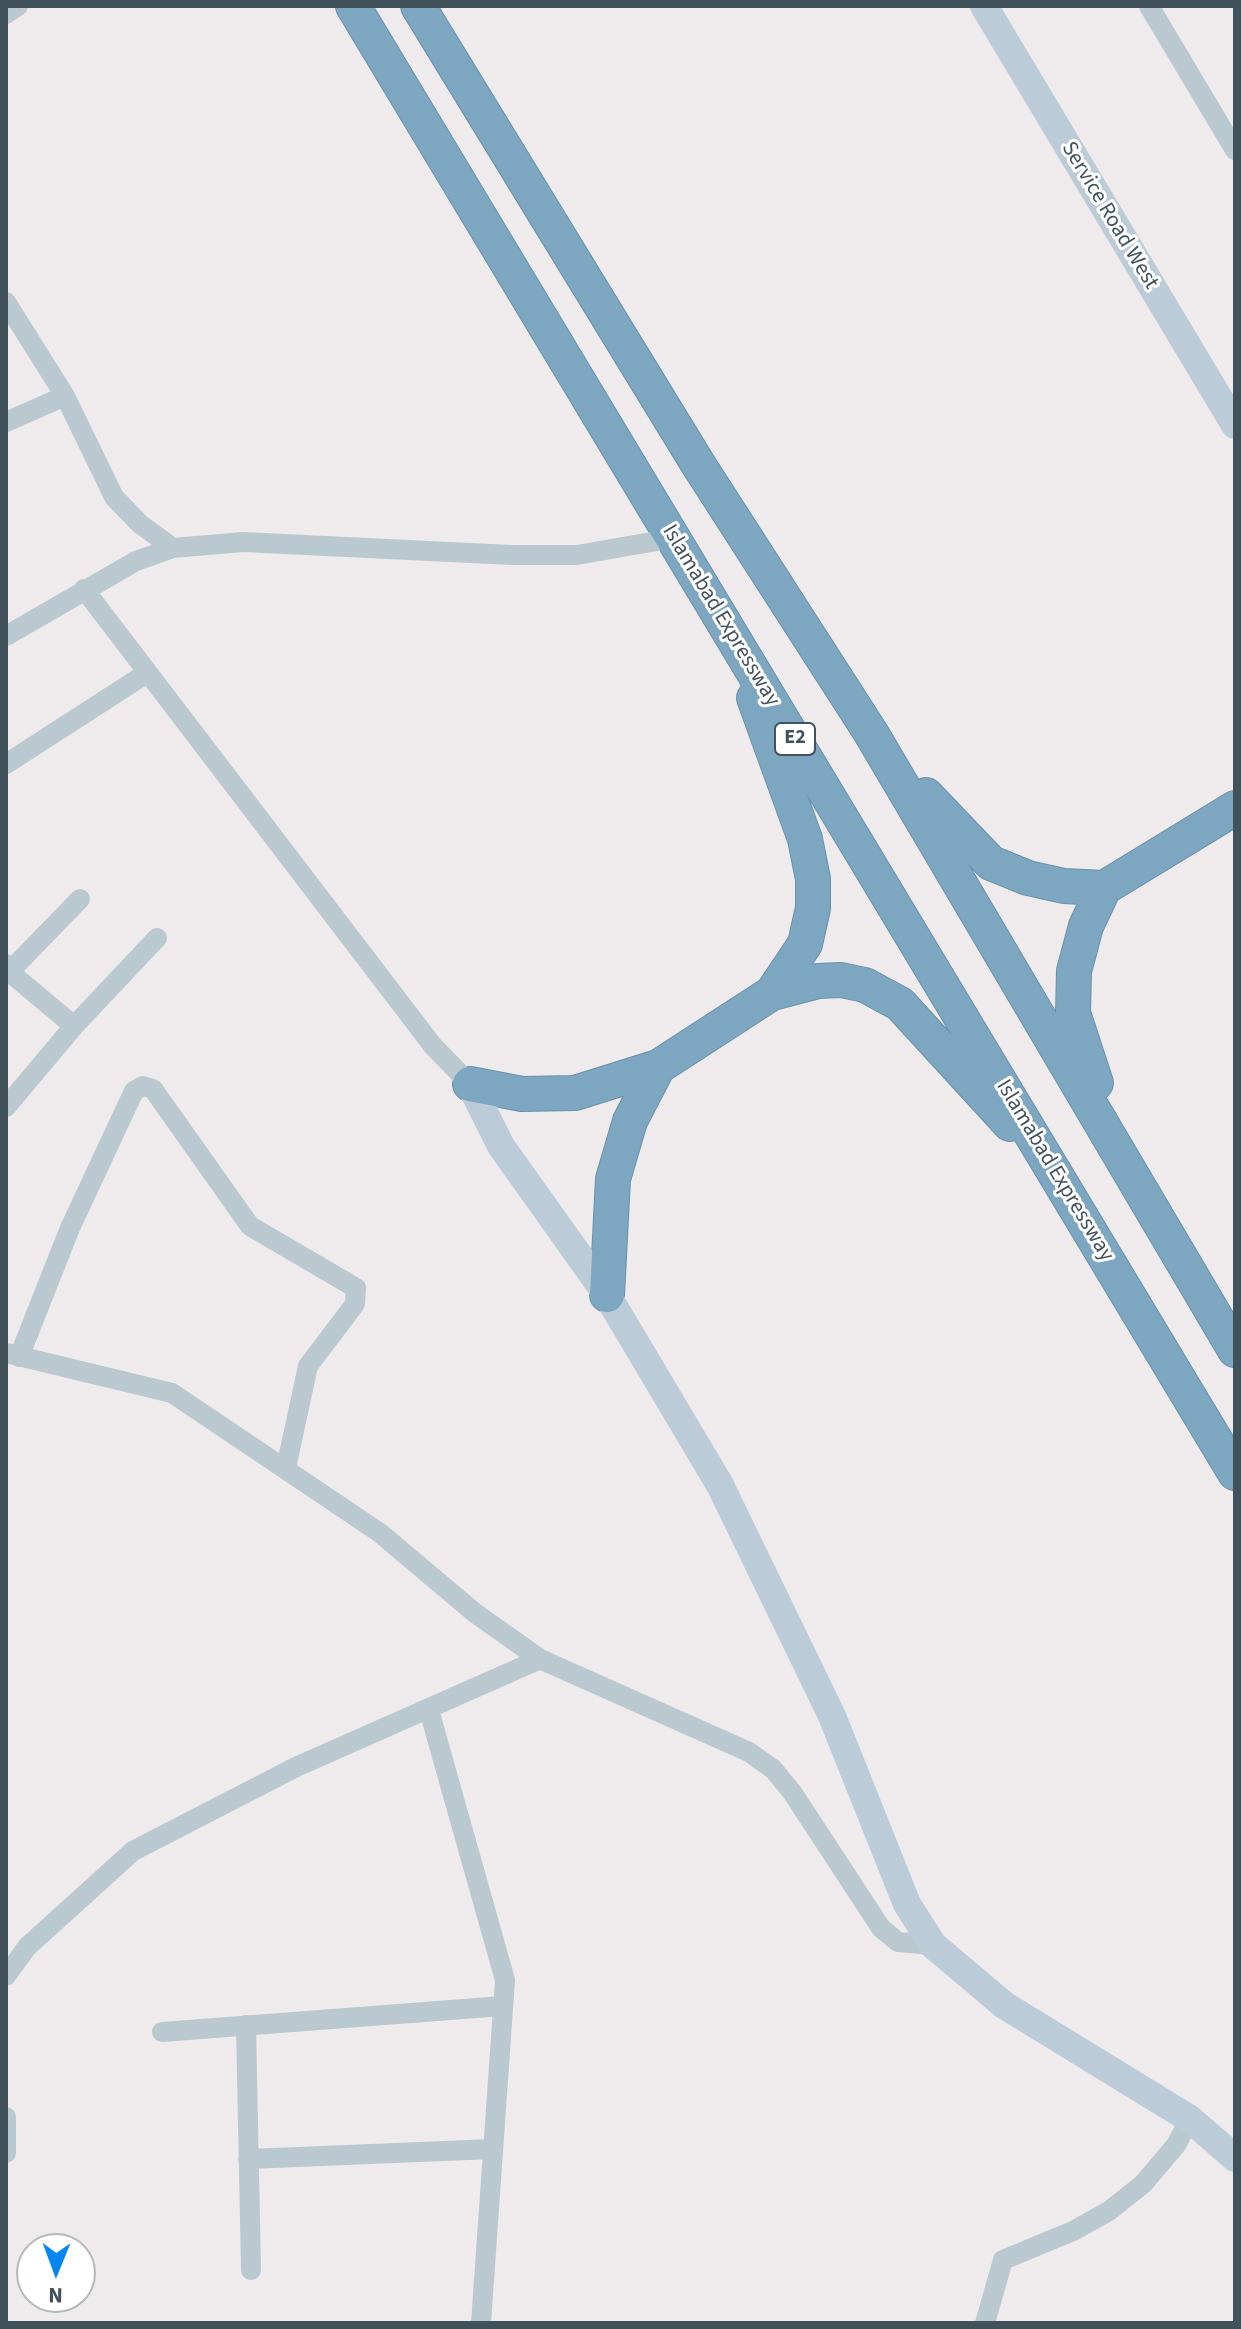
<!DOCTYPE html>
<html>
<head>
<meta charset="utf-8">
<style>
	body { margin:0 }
	#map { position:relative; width:1241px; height:2329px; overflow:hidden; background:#efebec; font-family:"Source Sans 3",sans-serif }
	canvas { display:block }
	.frame { position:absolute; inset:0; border:8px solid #42525b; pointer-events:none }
	.north { position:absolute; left:16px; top:2233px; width:80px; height:80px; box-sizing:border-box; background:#fff; border:2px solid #b3babd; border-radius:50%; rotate:181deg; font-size:22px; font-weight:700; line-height:32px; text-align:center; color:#42525b }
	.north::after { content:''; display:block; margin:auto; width:28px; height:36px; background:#0487f0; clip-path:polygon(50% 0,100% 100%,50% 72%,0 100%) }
</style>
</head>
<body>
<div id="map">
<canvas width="1241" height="2329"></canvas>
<div class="frame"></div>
<div class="north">N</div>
</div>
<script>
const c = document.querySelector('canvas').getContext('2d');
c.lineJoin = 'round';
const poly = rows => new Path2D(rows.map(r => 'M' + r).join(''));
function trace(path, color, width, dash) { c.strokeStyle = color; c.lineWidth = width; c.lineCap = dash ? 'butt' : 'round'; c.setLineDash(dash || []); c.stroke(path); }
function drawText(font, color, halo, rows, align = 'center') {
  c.font = font + ' "Source Sans 3",sans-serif'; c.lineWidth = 6; c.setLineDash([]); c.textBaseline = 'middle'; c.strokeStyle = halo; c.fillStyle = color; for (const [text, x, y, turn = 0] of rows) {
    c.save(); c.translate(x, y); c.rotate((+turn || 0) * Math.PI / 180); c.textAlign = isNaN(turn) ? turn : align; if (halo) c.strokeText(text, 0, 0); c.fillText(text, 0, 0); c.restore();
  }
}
const street = poly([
	[1149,6,1235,150],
	[6,14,18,6],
	[6,302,65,396,114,497,140,524,173,548],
	[6,422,65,396],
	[84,589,433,1046,470,1084],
	[6,636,136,561,173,548,243,542,512,555,577,555,674,538],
	[6,764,147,673],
	[6,964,13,975,74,1026],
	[12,969,80,899],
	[6,1107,74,1026,157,938],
	[6,1353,172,1393,380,1533,475,1613,540,1659,749,1752,773,1769,792,1792,881,1928,898,1942,933,1945],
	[19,1357,70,1228,134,1091,143,1086,153,1089,250,1226,356,1288,355,1304,308,1366,286,1468],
	[429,1710,505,1980,481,2323],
	[6,1976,27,1947,133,1851,296,1767,540,1659],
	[246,2025,251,2270],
	[162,2032,503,2006],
	[6,2117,6,2153],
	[248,2159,493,2149],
	[985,2323,1003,2260,1073,2231,1109,2211,1143,2184,1176,2145,1190,2119]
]);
const secondary = poly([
	[984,6,1235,425],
	[470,1084,501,1146,607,1295,720,1485,832,1716,907,1904,933,1945,1004,2005,1190,2119,1235,2158]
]);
const highway = poly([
	[353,6,1235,1473],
	[418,6,698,464,871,733,1235,1350],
	[754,698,805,839,813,879,813,908,805,944,772,993],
	[926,795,991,863,1028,878,1064,886,1104,888],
	[1096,1083,1073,1013,1074,971,1086,926,1104,888,1235,808],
	[470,1084,522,1094,575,1093,658,1067],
	[607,1295,613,1179,630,1121,658,1067,772,993,818,981,841,980,865,985,900,1004,1010,1124]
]);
const shields = [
	[795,739,40]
];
const shieldNames = [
	["E2",795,739]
];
const streetNames = [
	["Service Road West",1109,216,59],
	["Islamabad Expressway",720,616,59],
	["Islamabad Expressway",1054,1171,59]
];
trace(highway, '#6891ad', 36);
trace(street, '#bac9d0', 20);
trace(secondary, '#bbccd8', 28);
trace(highway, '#7da6c1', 34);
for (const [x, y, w] of shields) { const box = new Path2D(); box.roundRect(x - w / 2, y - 16, w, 32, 6); c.fillStyle = '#fff'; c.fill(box); trace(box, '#42525b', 2); }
drawText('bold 20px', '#42525b', null, shieldNames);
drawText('22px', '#42525b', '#fff', streetNames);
</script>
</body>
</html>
